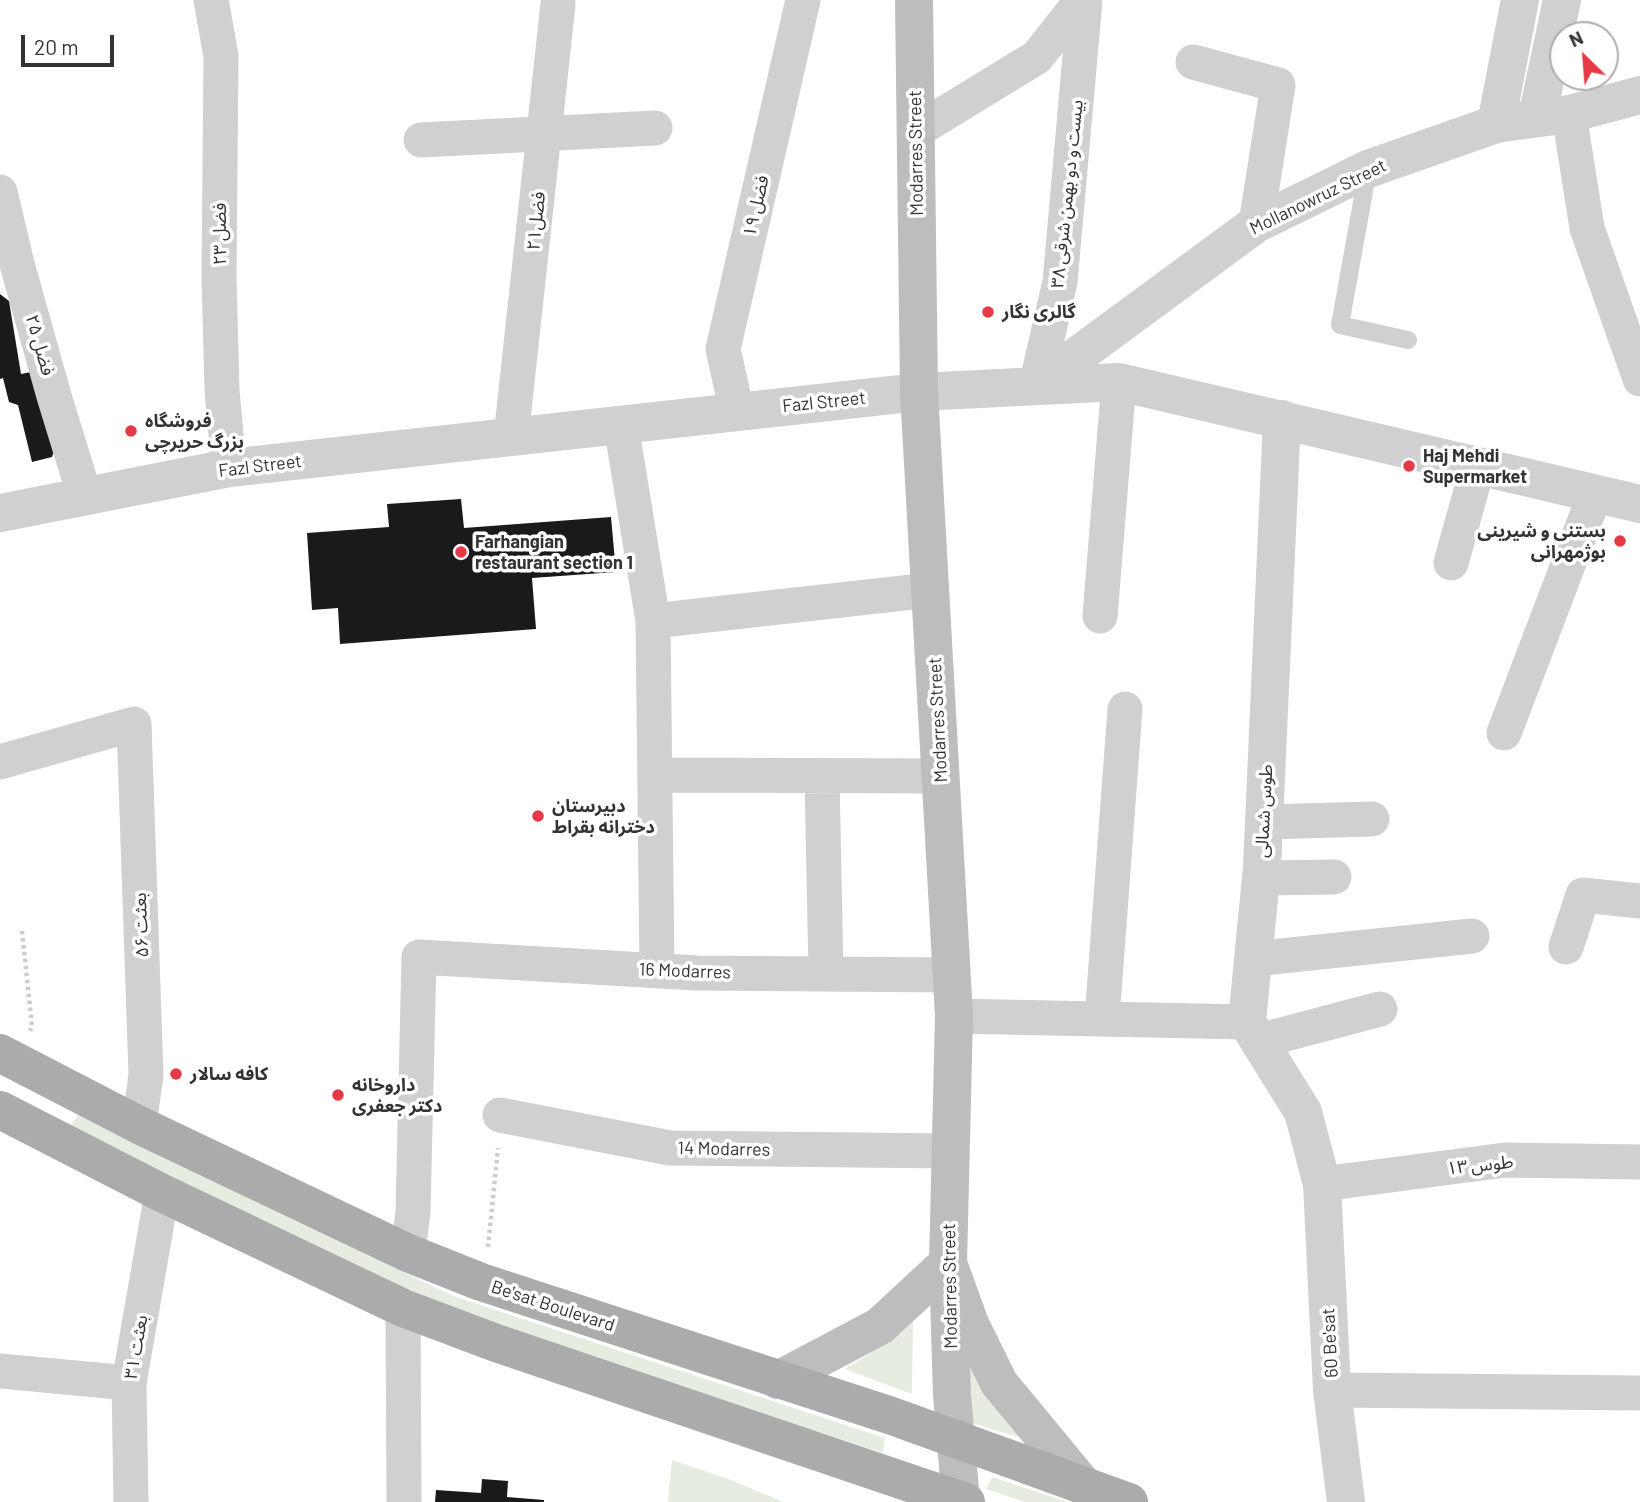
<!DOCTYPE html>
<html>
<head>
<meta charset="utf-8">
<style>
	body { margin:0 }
	#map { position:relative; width:1640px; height:1502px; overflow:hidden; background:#fff; font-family:Barlow,sans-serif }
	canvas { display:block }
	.north { position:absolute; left:1549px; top:21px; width:70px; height:70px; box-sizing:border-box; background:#fff; border:2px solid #adadad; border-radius:50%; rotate:335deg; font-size:19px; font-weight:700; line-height:28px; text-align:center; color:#333 }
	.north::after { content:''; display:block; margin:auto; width:24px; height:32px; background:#e63946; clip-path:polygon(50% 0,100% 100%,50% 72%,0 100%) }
	.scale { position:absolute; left:21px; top:35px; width:93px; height:32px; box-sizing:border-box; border:4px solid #333; border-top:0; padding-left:9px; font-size:21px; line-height:24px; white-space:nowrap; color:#333; -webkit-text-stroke:5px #fff; paint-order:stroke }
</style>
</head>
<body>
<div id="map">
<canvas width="1640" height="1502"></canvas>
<div class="north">N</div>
<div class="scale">20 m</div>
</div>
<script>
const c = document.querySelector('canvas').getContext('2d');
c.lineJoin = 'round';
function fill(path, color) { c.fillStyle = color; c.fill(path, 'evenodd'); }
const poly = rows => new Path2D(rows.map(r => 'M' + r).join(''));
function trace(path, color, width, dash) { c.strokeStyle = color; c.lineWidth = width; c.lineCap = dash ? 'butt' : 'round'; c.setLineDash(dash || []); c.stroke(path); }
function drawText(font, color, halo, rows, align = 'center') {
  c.font = font + ' Barlow,"Noto Sans Arabic",sans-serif'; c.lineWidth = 7; c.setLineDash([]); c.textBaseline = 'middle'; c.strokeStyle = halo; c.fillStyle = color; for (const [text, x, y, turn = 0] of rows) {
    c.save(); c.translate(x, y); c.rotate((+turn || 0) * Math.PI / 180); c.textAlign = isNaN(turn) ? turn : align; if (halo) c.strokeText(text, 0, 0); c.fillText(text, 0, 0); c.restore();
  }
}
const green = poly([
	[78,1115,453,1296,885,1438,883,1453,562,1349,448,1309,284,1232,70,1127],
	[913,1321,912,1394,845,1369,900,1334],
	[968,1354,1024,1439,972,1423],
	[672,1460,731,1480,783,1502,668,1502],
	[992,1477,1068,1502,1025,1502,986,1489]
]);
const building = poly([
	[0,294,9,301,21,374,31,372,55,448,52,457,32,462,18,405,9,402,3,378,0,379],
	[461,499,464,528,611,517,616,572,532,578,536,629,340,644,338,608,312,610,307,533,389,527,387,504],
	[482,1479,508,1481,507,1497,544,1500,544,1502,435,1502,436,1490,481,1493]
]);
const path = poly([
	[22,931,32,1026,30,1031],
	[488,1247,498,1148]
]);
const service = poly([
	[1368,169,1340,325,1408,340]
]);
const minor = poly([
	[211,0,221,56,219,277,222,390,229,468],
	[1193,62,1278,85,1256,224],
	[1569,114,1587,228,1640,379],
	[916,131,1037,57,1082,0],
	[421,140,655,128],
	[0,192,17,264,54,396,85,497],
	[1036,386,1060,282,1085,0],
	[737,412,723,349,803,0],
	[621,425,653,621,657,971],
	[511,437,558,4],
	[1451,563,1478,466],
	[1100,616,1119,382],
	[653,621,930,590],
	[1504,733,1595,494],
	[0,762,134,724,146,1075,139,1125],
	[655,775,941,776],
	[822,777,826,974],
	[1264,822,1372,819],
	[1261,878,1334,877],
	[1566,947,1583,895,1640,901],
	[1253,959,1472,936],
	[954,1016,1247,1022],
	[1102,1019,1125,709],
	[1259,1041,1380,1009],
	[500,1115,670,1148,951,1151],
	[1322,1184,1505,1160,1640,1162],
	[408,1253,413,1212,419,957,697,973,952,975],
	[403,1308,404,1502],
	[0,1371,129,1383],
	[1332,1390,1640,1393],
	[131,1502,129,1383,162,1193]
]);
const tertiary = poly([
	[1537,118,1562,0],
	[1496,124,1520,0],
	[1036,386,1256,224,1368,169,1496,124,1569,114,1640,95],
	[1282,419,1262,867,1247,1022,1303,1112,1322,1184,1332,1390,1346,1502],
	[0,513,229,468,919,392,1119,382,1640,504]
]);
const secondary = poly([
	[914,0,919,392,954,1016,948,1263,952,1395,961,1502],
	[778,1380,880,1326,948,1263,970,1324,999,1383,1085,1487]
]);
const primary = poly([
	[0,1053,139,1125,408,1253,481,1282,892,1416,1129,1502],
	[0,1110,162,1193,403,1308,496,1343,966,1502]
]);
const markers = [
	[988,312,7,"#e63946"],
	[131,431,7,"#e63946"],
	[1409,466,7,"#e63946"],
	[1620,541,7,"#e63946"],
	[461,552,7,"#e63946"],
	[538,816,7,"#e63946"],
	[176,1074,7,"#e63946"],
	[338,1095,7,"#e63946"]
];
const streetNames = [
	["Modarres Street",916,153,-91],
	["بیست و دو بهمن شرقی ۳۸",1067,194,-84],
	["Mollanowruz Street",1318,197,-26],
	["فضل ۱۹",756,206,-77],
	["فضل۲۱",536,221,-84],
	["فضل ۲۳",220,234,-90],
	["فضل ۲۵",40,345,74],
	["Fazl Street",824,402,-6],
	["Fazl Street",260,466,-7],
	["Modarres Street",938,720,-93],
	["طوس شمالی",1264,811,-87],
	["بعثت ۵۶",141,925,-92],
	["16 Modarres",685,971,2],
	["14 Modarres",724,1149,1],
	["طوس ۱۳",1480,1165,-6],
	["Modarres Street",950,1286,-91],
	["Be'sat Boulevard",553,1306,18],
	["60 Be'sat",1330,1343,-93],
	["بعثت ۳۱",136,1347,-80]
];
const poiNames = [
	["گالری نگار",1002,312],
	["فروشگاه",145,421],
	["بزرگ حریرچی",145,442],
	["Haj Mehdi",1423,456],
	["Supermarket",1423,477],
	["بستنی و شیرینی",1606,531,"right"],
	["بوژمهرانی",1606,552,"right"],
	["Farhangian",475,542],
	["restaurant section 1",475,563],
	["دبیرستان",552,806],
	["دخترانه بقراط",552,827],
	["کافه سالار",190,1074],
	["داروخانه",352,1085],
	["دکتر جعفری",352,1106]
];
fill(green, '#e6ecdf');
fill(building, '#1a1a1a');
trace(path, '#cdcdcd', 4.5, [3.5, 3.5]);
trace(service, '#d0d0d0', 18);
trace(minor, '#d0d0d0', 35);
trace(tertiary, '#d0d0d0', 38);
trace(secondary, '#bdbdbd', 38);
trace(primary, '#ababab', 38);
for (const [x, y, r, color] of markers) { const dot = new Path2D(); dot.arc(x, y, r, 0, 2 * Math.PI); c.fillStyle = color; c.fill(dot); trace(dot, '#fff', 2.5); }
drawText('18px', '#333', '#fff', streetNames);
drawText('bold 18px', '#333', '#fff', poiNames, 'left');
</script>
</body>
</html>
